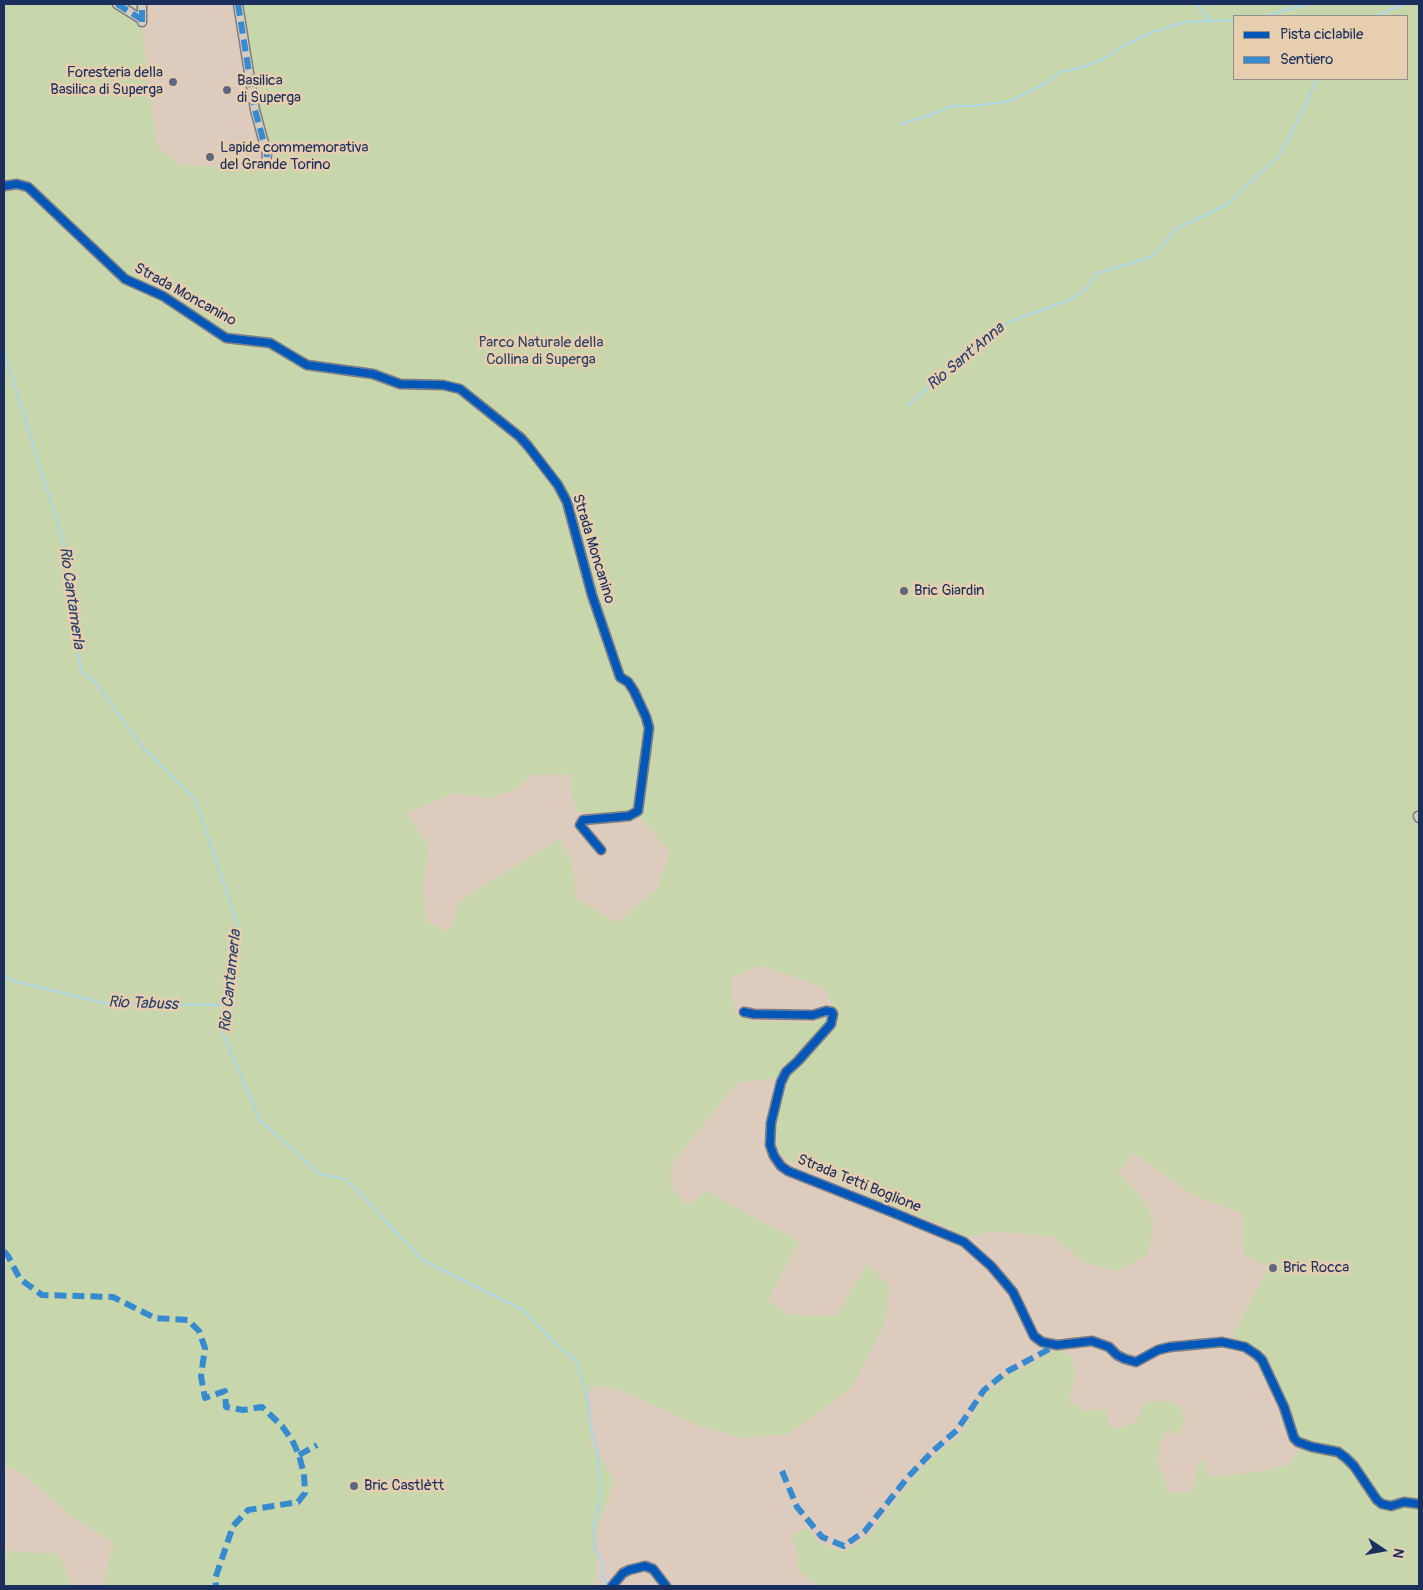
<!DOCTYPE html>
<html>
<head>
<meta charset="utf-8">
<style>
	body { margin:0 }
	#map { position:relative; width:1423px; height:1590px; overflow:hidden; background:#ddccbd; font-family:Pangolin,sans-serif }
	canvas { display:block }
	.frame { position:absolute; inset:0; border:5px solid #1b2f5e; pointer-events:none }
	.legend { position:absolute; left:1233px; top:15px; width:175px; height:65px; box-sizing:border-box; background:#e6ceae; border:1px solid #958e8e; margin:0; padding:6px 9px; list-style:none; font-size:15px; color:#1b2f5e }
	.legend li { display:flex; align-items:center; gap:10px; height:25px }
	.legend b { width:25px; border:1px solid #958e8e }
	.north { position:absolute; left:1358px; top:1525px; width:50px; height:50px; -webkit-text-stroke:4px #e6ceae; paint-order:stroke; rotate:102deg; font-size:14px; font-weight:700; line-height:20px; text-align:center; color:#1b2f5e }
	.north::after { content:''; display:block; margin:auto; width:18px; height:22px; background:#1b2f5e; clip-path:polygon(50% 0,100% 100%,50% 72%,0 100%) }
</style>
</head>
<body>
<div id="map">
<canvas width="1423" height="1590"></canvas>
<div class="frame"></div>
<ul class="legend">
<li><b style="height:6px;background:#0057b8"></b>Pista ciclabile</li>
<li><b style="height:6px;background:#368acf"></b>Sentiero</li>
</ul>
<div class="north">N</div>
</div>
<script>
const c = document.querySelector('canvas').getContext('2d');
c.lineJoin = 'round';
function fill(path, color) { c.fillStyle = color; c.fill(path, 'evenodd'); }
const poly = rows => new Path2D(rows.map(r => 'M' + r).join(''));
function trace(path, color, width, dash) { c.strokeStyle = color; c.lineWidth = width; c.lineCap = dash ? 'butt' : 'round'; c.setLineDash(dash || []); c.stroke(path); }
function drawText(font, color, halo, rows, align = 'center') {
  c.font = font + ' Pangolin,sans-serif'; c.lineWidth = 5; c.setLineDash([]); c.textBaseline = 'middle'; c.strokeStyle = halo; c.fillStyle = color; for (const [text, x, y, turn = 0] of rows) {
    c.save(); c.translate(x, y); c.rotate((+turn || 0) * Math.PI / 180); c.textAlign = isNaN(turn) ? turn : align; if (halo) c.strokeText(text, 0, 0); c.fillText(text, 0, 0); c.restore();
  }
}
const green = poly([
	[4,4,142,4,142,31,157,146,180,165,259,168,266,163,238,4,1419,4,1419,1501,1388,1503,1380,1500,1339,1450,1310,1442,1297,1435,1267,1361,1258,1350,1232,1336,1269,1267,1243,1254,1243,1214,1191,1194,1133,1152,1119,1173,1142,1198,1154,1221,1148,1254,1119,1271,1085,1263,1054,1237,991,1231,967,1238,935,1222,884,1203,786,1159,776,1147,777,1118,787,1086,774,1078,737,1083,671,1165,671,1187,688,1206,705,1191,799,1241,768,1300,788,1315,836,1316,868,1264,889,1286,885,1324,851,1388,789,1434,743,1438,697,1425,618,1389,594,1386,587,1394,592,1444,615,1480,597,1530,596,1578,592,1586,103,1586,113,1543,73,1517,18,1470,4,1468],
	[1234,16,1407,16,1407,79,1234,79],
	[571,774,571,793,577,812,638,815,670,851,658,888,617,923,576,898,572,862,559,839,478,889,458,904,453,928,446,931,426,921,423,886,429,846,406,813,455,793,488,798,515,790,531,775],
	[760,965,823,987,835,1008,813,1023,753,1021,734,1012,731,978],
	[1059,1348,1071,1357,1076,1374,1068,1401,1084,1411,1107,1409,1109,1428,1122,1427,1136,1422,1146,1402,1169,1401,1181,1407,1184,1423,1179,1435,1166,1429,1161,1439,1157,1463,1169,1493,1193,1491,1196,1471,1201,1458,1211,1477,1256,1472,1288,1465,1302,1448,1336,1455,1344,1461,1374,1503,1381,1507,1391,1509,1404,1506,1419,1508,1419,1586,819,1586,797,1569,798,1555,792,1535,807,1528,818,1542,844,1552,869,1535,911,1480,936,1455,961,1433,987,1393,1010,1374],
	[6,1551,58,1554,73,1586,4,1586,4,1562]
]);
const stream = poly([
	[1196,4,1211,20],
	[1265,16,1308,4],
	[1376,16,1404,4],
	[900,124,928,116,952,106,973,106,1010,101,1046,83,1060,72,1084,67,1109,56,1127,44,1153,32,1185,22,1234,20],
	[4,351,66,550,81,671,97,684,143,748,195,799,237,922,223,1034,260,1120,320,1174,344,1179,356,1189,422,1260,523,1310,561,1349,575,1359,587,1393,590,1423,598,1454,600,1499,594,1525,595,1549,603,1564,602,1575,608,1586],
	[907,406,966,355,1009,322,1069,300,1085,290,1098,273,1145,259,1154,255,1176,229,1226,205,1279,156,1301,114,1317,79],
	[4,976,14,981,108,1004,227,1005]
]);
const street = poly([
	[117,4,141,19],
	[238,4,255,110,267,154,266,163],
	[142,22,142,4],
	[4,186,17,184,28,187,125,279,163,296,226,338,270,343,307,365,373,374,400,384,443,385,460,389,520,437,528,446,558,485,567,502,592,595,620,677,628,682,634,691,646,717,649,728,638,811,629,816,583,820,580,825,601,850],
	[1418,816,1419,818],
	[744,1012,754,1014,813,1015,826,1011,832,1012,833,1014,831,1024,798,1061,786,1072,781,1082,771,1123,770,1145,774,1156,781,1166,788,1171,894,1213,964,1242,991,1266,1013,1292,1034,1336,1042,1342,1057,1345,1092,1341,1109,1347,1117,1355,1125,1359,1136,1362,1158,1350,1170,1347,1222,1342,1245,1347,1257,1355,1262,1360,1284,1407,1294,1438,1298,1442,1312,1447,1338,1452,1346,1458,1354,1466,1377,1500,1382,1504,1391,1506,1404,1502,1419,1504],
	[612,1586,623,1573,629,1570,645,1566,653,1569,666,1586]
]);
const quiet = poly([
	[117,4,141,19],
	[238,4,255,110,267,154,266,163],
	[142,22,142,4],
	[4,1251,8,1256,20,1279,42,1295,113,1297,155,1318,188,1320,199,1331,205,1348,201,1376,205,1398,225,1391,226,1407,243,1410,262,1407,282,1426,292,1440,299,1455,304,1474,305,1493,298,1502,248,1510,233,1526,215,1579,216,1586],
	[299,1455,317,1445],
	[782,1471,797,1507,822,1537,844,1546,865,1531,908,1477,933,1451,957,1430,984,1390,1008,1371,1057,1345]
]);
const cycleway = poly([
	[4,186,17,184,28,187,125,279,163,296,226,338,270,343,307,365,373,374,400,384,443,385,460,389,520,437,528,446,558,485,567,502,592,595,620,677,628,682,634,691,646,717,649,728,638,811,629,816,583,820,580,825,601,850],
	[744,1012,754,1014,813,1015,826,1011,832,1012,833,1014,831,1024,798,1061,786,1072,781,1082,771,1123,770,1145,774,1156,781,1166,788,1171,894,1213,964,1242,991,1266,1013,1292,1034,1336,1042,1342,1057,1345,1092,1341,1109,1347,1117,1355,1125,1359,1136,1362,1158,1350,1170,1347,1222,1342,1245,1347,1257,1355,1262,1360,1284,1407,1294,1438,1298,1442,1312,1447,1338,1452,1346,1458,1354,1466,1377,1500,1382,1504,1391,1506,1404,1502,1419,1504],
	[612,1586,623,1573,629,1570,645,1566,653,1569,666,1586]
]);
const markers = [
	[173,82,5,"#5f667f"],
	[227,90,5,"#5f667f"],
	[210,157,5,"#5f667f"],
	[904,591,5,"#5f667f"],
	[1273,1268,5,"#5f667f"],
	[354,1486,5,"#5f667f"]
];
const poiNames = [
	["Foresteria della",163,73,"right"],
	["Basilica di Superga",163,90,"right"],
	["Basilica",237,81],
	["di Superga",237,98],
	["Lapide commemorativa",220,148],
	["del Grande Torino",220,165],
	["Bric Giardin",914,591],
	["Bric Rocca",1283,1268],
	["Bric Castlètt",364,1486]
];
const streetNames = [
	["Strada Moncanino",185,295,29],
	["Strada Moncanino",593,549,73],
	["Strada Tetti Boglione",859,1184,22]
];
const parkNames = [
	["Parco Naturale della",541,343],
	["Collina di Superga",541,360]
];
const waterNames = [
	["Rio Sant'Anna",966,357,-40],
	["Rio Cantamerla",71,598,82],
	["Rio Cantamerla",231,981,-84],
	["Rio Tabuss",143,1004,2]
];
fill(green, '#c8d7ab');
trace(stream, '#acd5e7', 2);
trace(street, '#7e7b7d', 11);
trace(street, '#d5cbc0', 8);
trace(quiet, '#368acf', 6, [12, 6]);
trace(cycleway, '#0057b8', 8);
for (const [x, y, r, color] of markers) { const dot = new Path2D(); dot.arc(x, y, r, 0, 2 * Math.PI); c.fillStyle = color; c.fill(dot); trace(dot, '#e6ceae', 2); }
drawText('15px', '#1b2f5e', '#e6ceae', poiNames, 'left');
drawText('15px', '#1b2f5e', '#e6ceae', streetNames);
drawText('15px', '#2a4164', '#e6ceae', parkNames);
drawText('italic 16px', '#27406e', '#e6ceae', waterNames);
</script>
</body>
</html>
